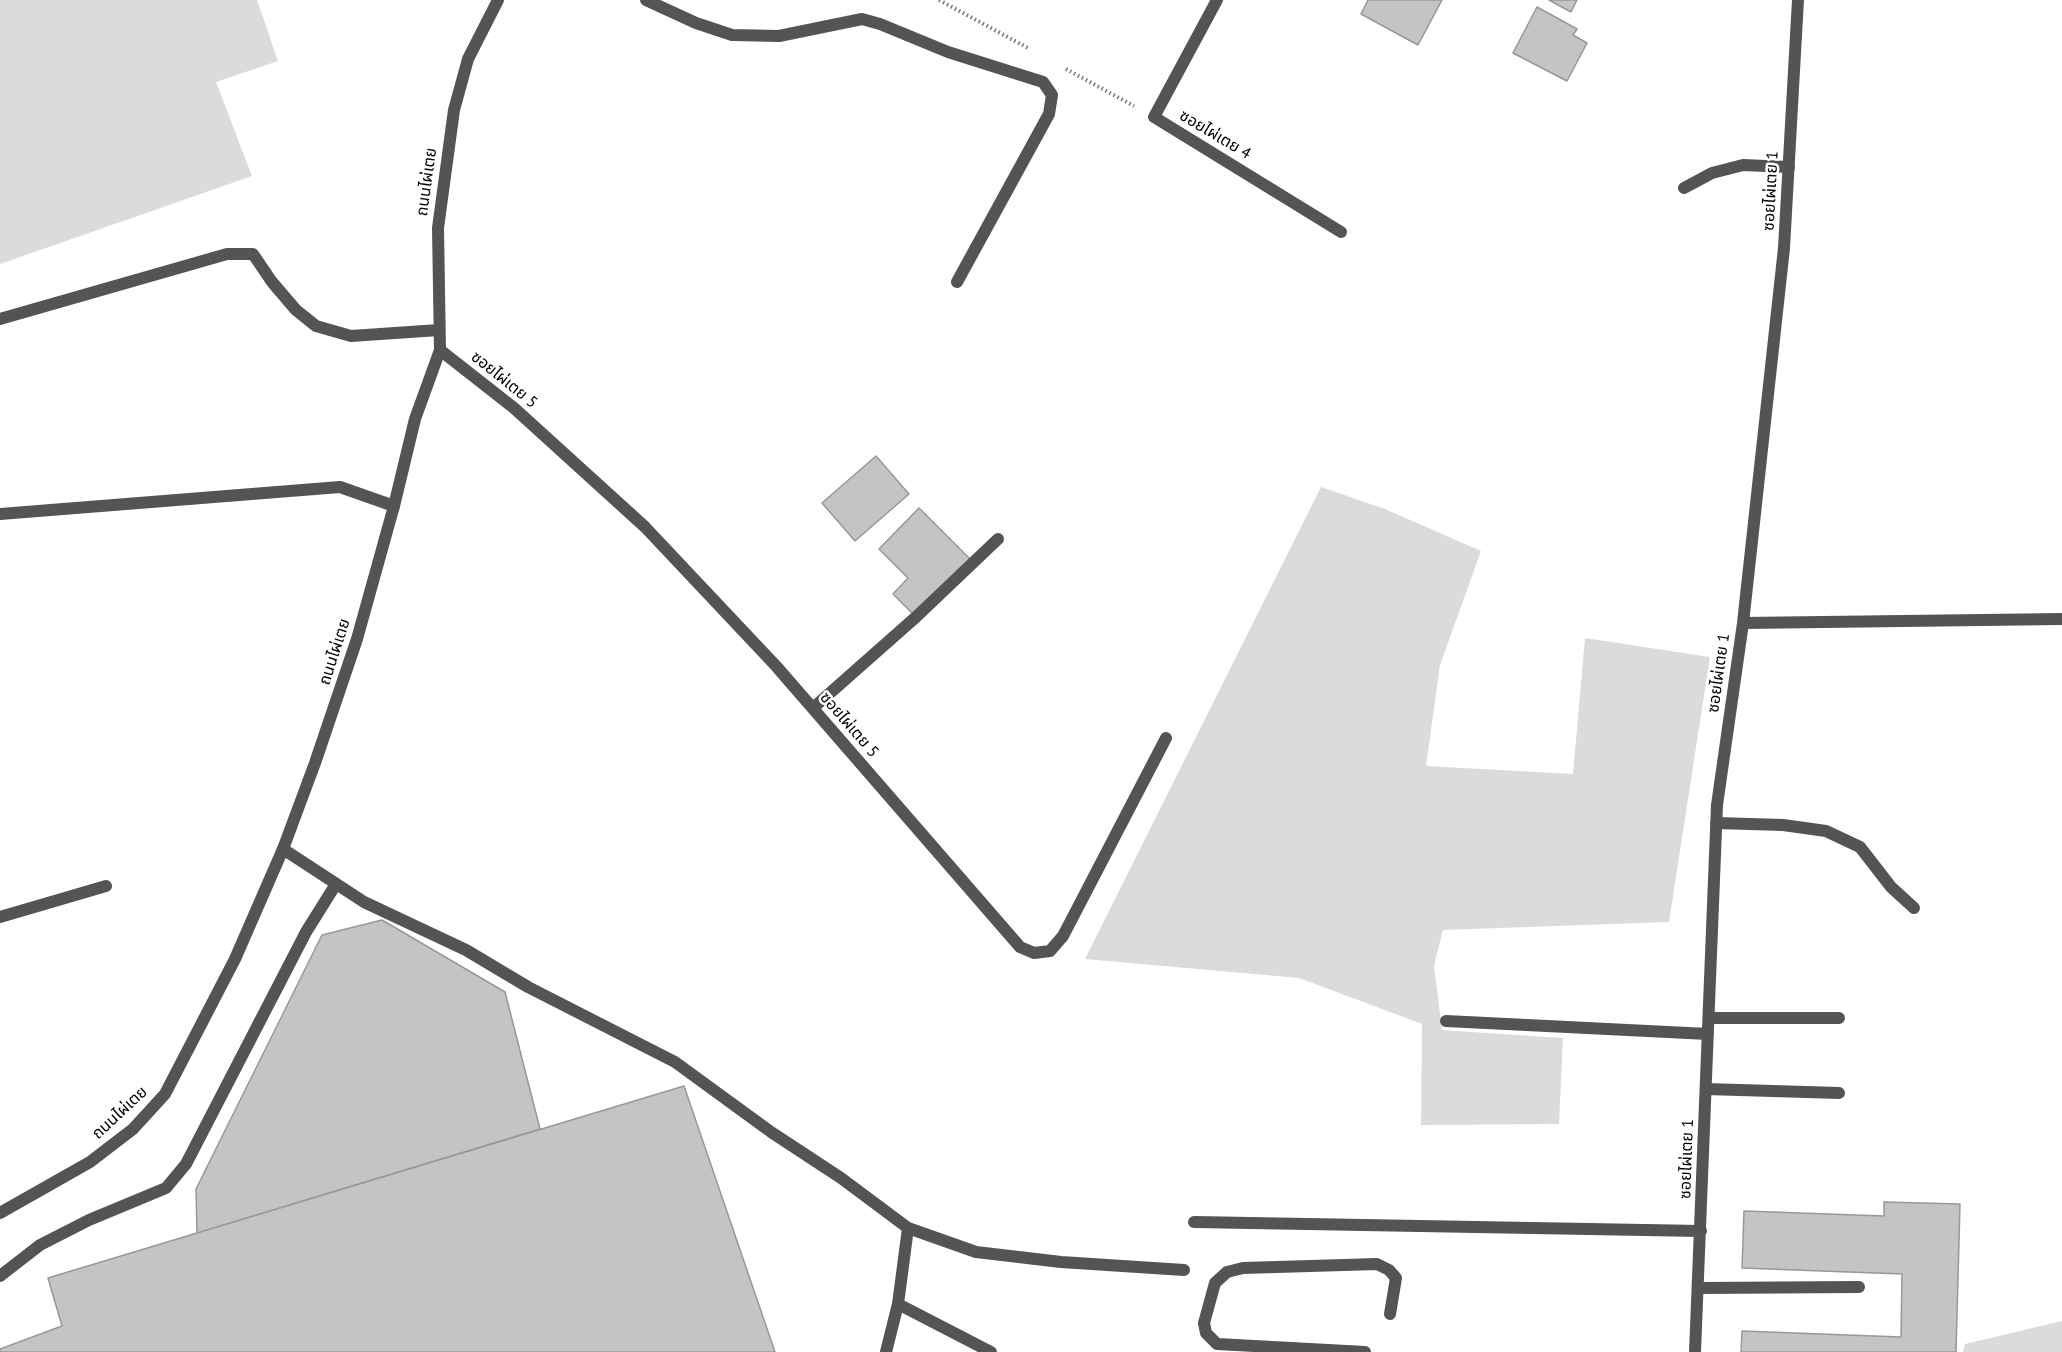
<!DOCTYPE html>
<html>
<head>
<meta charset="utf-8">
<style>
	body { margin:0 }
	canvas { display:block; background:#fff }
</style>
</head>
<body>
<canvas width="2062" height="1352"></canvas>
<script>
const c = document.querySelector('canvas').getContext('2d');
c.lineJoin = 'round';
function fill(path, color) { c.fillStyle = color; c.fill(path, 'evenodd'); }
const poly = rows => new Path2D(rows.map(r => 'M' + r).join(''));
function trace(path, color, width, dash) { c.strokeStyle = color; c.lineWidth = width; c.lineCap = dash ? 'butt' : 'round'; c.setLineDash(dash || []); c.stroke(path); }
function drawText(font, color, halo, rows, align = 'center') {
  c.font = font + ' "PT Sans","Noto Sans Thai",sans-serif'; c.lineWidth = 5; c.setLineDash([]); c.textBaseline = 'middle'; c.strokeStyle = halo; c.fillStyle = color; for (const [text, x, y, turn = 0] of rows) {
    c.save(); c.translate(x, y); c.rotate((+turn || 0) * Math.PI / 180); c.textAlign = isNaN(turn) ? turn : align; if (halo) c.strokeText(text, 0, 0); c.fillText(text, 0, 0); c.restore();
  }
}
const green = poly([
	[0,0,257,0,278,61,216,82,252,176,0,264],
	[1321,487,1385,509,1481,551,1440,665,1426,766,1573,774,1585,638,1710,657,1669,922,1443,930,1434,965,1442,1030,1563,1038,1559,1124,1421,1125,1422,1024,1299,978,1085,959],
	[2062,1321,2062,1352,1963,1352,1965,1344]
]);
const building = poly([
	[1368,0,1442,0,1418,45,1361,14,1368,0],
	[1549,0,1577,0,1571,12,1549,0],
	[1537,7,1577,29,1573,35,1587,43,1567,81,1513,53,1537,7],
	[876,456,909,494,855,541,822,503,876,456],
	[919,508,972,561,916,617,893,594,908,578,879,549,919,508],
	[382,920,505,992,540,1129,197,1233,196,1189,322,935,382,920],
	[684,1086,775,1352,0,1352,0,1349,62,1326,48,1278,684,1086],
	[1884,1202,1960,1204,1956,1352,1741,1352,1742,1331,1901,1337,1902,1274,1742,1268,1744,1211,1884,1216,1884,1202]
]);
const path = poly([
	[939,0,1028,48],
	[1066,69,1134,106]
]);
const lane = poly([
	[646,0,696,23,732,35,779,36,862,19,880,24,948,52,1043,82,1052,95,1049,114,957,282],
	[1684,188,1712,173,1743,165,1789,167],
	[0,319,227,254,253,254,272,282,296,310,316,326,351,336,439,330],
	[0,514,340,487,394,506],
	[283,849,364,902,466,950,528,987,675,1062,771,1132,841,1178,908,1228,976,1252,1061,1262,1184,1270],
	[0,917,106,886],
	[0,1276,40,1245,89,1220,166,1188,186,1164,306,932,336,884],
	[898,1304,991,1352],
	[886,1352,898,1304,908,1228]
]);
const street = poly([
	[1217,0,1154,117,1341,232],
	[440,350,514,408,645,527,776,666,1020,947,1034,953,1050,951,1063,936,1166,738],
	[1743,623,2062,619],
	[813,708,916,617,998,539],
	[1716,823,1783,825,1826,831,1860,847,1891,887,1914,908],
	[1709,1018,1839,1018],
	[1446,1021,1708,1034],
	[1706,1089,1839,1093],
	[0,1213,90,1162,133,1129,165,1094,235,959,283,849,315,763,357,639,394,506,415,419,440,350,438,228,454,110,468,59,498,0],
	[1194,1222,1701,1231],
	[1698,1288,1859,1287],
	[1365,1352,1217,1344,1206,1333,1204,1323,1215,1283,1227,1272,1243,1268,1377,1264,1389,1270,1396,1278,1390,1314],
	[1695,1352,1717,805,1743,623,1784,248,1798,0]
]);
const streetNames = [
	["ซอยไผ่เตย 4",1215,135,31],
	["ถนนไผ่เตย",427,182,-82],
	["ซอยไผ่เตย 1",1771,191,-87],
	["ซอยไผ่เตย 5",504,380,39],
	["ถนนไผ่เตย",335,652,-72],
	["ซอยไผ่เตย 1",1719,673,-82],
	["ซอยไผ่เตย 5",849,725,49],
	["ถนนไผ่เตย",120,1113,-43],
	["ซอยไผ่เตย 1",1687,1159,-88]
];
fill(green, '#dbdbdb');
fill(building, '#c4c4c4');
trace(building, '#989898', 1.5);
trace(path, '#767676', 4, [1.5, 3]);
trace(lane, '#545454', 12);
trace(street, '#545454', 12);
drawText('16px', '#000', '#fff', streetNames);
</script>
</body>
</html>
